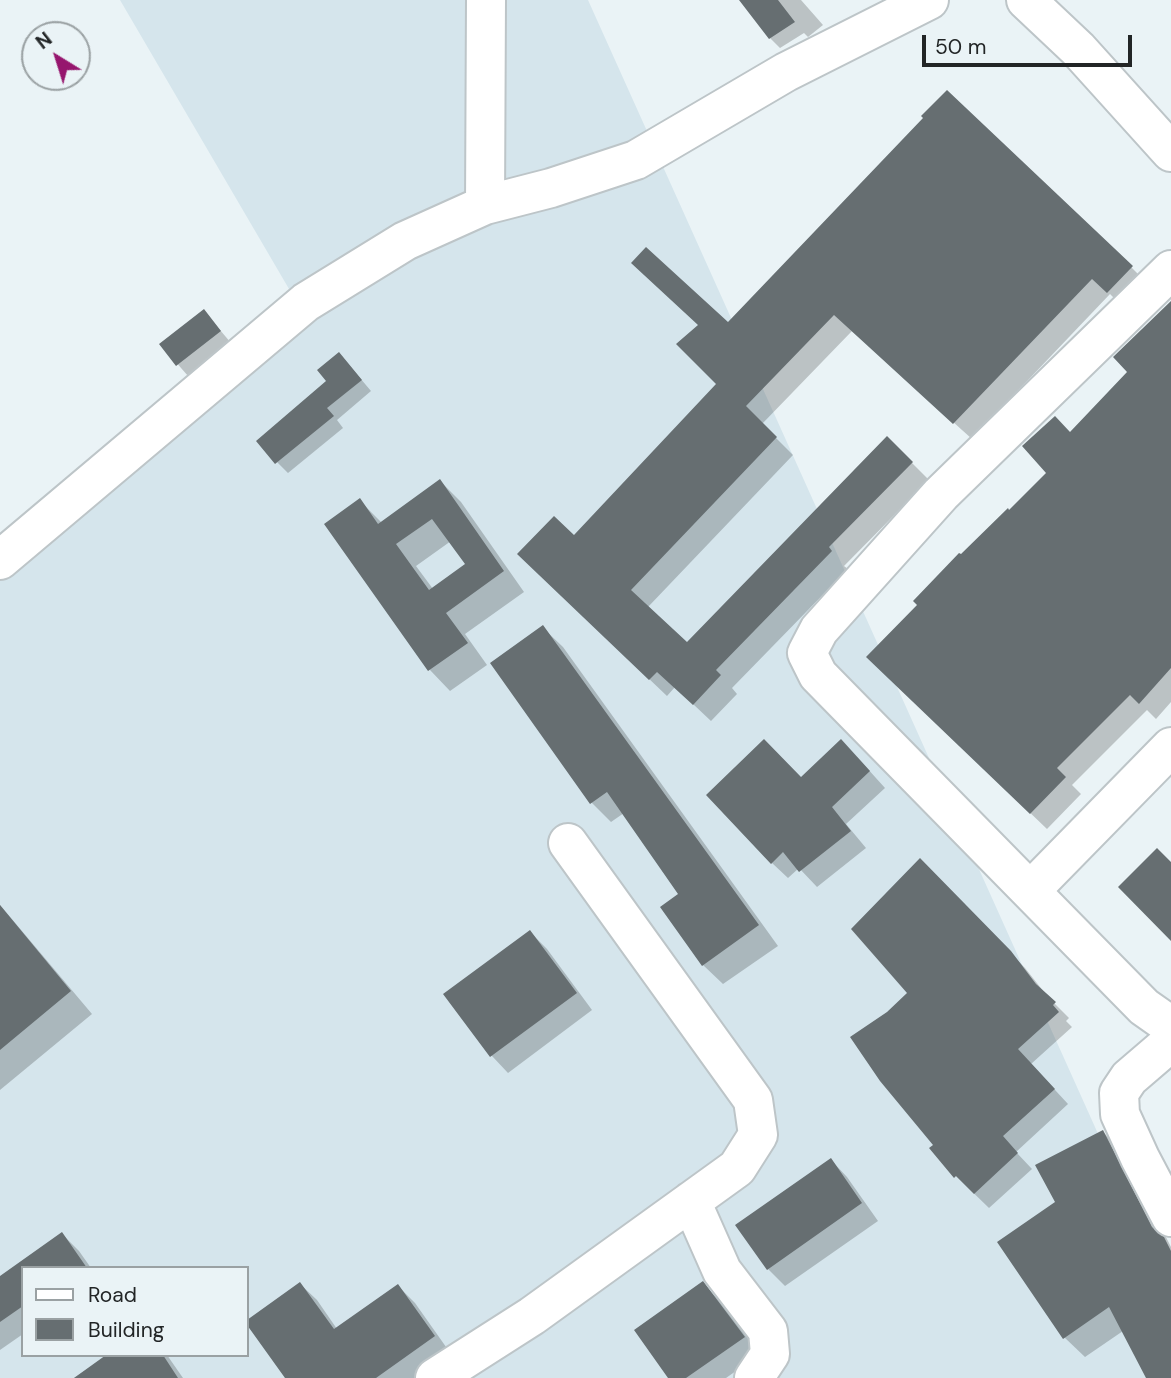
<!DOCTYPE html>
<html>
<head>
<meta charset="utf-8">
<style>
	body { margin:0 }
	#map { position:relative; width:1171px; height:1378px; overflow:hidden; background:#eaf3f6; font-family:"DM Sans",sans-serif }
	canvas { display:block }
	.legend { position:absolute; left:21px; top:1266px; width:228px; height:91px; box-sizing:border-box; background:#eaf3f6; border:2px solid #9aa1a3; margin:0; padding:9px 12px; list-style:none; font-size:21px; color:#222526 }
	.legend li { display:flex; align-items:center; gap:14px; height:35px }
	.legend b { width:35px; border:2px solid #9aa1a3 }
	.north { position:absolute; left:21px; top:21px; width:70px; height:70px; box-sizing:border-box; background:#eaf3f6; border:2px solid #9aa1a3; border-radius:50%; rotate:322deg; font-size:19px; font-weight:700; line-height:28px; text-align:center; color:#222526 }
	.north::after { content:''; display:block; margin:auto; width:24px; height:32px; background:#96166e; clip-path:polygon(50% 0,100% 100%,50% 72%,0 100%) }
	.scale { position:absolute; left:922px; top:35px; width:210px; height:32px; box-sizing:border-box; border:4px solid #222526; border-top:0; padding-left:9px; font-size:21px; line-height:24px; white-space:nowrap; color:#222526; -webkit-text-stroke:5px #eaf3f6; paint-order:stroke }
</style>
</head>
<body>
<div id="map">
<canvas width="1171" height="1378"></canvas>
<ul class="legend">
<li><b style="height:9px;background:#fff"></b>Road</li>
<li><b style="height:19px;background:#666e71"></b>Building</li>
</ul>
<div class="north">N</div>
<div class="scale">50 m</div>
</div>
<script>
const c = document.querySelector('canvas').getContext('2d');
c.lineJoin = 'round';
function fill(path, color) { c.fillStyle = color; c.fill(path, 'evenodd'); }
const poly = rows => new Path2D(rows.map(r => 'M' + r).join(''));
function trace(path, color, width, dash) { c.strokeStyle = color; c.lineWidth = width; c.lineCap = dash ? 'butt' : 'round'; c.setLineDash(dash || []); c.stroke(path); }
const built = poly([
	[120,0,588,0,1171,1296,1171,1378,0,1378,0,576,306,318],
	[23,1268,247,1268,247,1355,23,1355]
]);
const shadow = poly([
	[747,0,801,0,823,25,808,37,804,33,780,48,770,38],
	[1131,267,1148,284,1125,309,1110,294,972,439,852,331,762,424,793,455,648,607,687,645,887,438,929,480,844,566,848,569,732,688,737,694,711,721,675,687,667,696,536,571,574,537,719,384,728,324],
	[1171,303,1171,702,1156,719,1147,710,1072,785,1081,794,1047,829,885,674,1009,512,1049,473,1070,434,1130,372],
	[204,311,231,343,188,376,161,345],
	[349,365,371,391,337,420,343,428,288,473,277,462,329,381],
	[440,481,461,502,524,592,465,634,487,665,450,691,430,670,327,525,360,501,382,523],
	[451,541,467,564,433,589,416,566],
	[543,628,563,647,778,946,723,984,703,965,680,894,624,813,611,822,592,803],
	[857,757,885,788,846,824,866,848,817,887,799,868,788,878,772,863,801,779],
	[920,860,1025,968,1048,997,1069,1018,1066,1021,1072,1027,1031,1064,1068,1104,1016,1152,1032,1169,989,1208,956,1176,931,1148,935,1145,888,1013,909,993],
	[0,905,92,1014,0,1090],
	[530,932,547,949,592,1010,508,1073,492,1056,446,995],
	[1103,1132,1123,1152,1171,1247,1171,1378,1148,1378,1123,1331,1085,1357,1064,1337,1057,1203],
	[831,1160,847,1177,878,1221,785,1286,768,1269],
	[62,1234,79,1251,91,1268,23,1268,23,1334,0,1350,0,1278],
	[300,1284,317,1300,337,1329,398,1286,415,1303,451,1354,416,1378,287,1378,247,1322],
	[703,1284,719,1300,760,1354,726,1378,670,1378],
	[108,1355,167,1355,183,1378,74,1378]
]);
const building = poly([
	[739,0,778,0,795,22,769,39],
	[947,90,1133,266,1107,293,1092,279,953,424,834,315,746,406,777,437,631,590,687,642,887,436,913,462,829,547,832,551,716,670,721,675,693,705,657,672,649,680,517,554,554,516,574,535,716,384,676,344,698,325,631,263,646,247,728,322,923,118,921,116],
	[1171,301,1171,668,1139,704,1130,695,1057,768,1066,777,1030,814,866,657,917,605,913,601,959,553,961,554,1008,508,1009,510,1046,473,1022,446,1055,416,1070,432,1127,372,1113,357],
	[204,309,221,331,176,366,159,344],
	[339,352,362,380,327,408,334,416,275,464,256,441,326,381,317,370],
	[440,479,504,571,446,613,468,643,428,671,324,524,360,498,378,524],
	[432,519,465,564,429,590,396,544],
	[543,625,759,925,702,966,660,907,678,894,607,792,590,804,490,663],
	[764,739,801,777,841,739,870,771,832,807,851,831,799,872,783,852,771,864,706,795],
	[1157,848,1171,862,1171,941,1118,887],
	[920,858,1011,951,1036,984,1056,1002,1053,1005,1059,1012,1018,1049,1055,1089,1003,1136,1018,1153,974,1194,956,1176,954,1178,929,1148,933,1145,880,1081,850,1037,887,1012,907,993,851,929],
	[0,905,71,991,0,1050],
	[530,930,577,993,490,1057,443,994],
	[1103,1130,1152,1227,1164,1237,1171,1251,1171,1378,1146,1378,1109,1307,1063,1339,997,1242,1055,1202,1035,1165],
	[831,1158,862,1203,767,1270,735,1225],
	[62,1232,87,1268,23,1268,23,1306,0,1322,0,1276],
	[703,1281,745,1337,686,1378,668,1378,634,1330],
	[300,1282,334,1329,398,1284,435,1336,376,1378,285,1378,247,1325,247,1320],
	[106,1355,163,1355,178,1378,74,1378]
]);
const minor = poly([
	[1026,0,1078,49,1171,152],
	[485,205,486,0],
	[0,560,306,302,405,241,485,205,551,188,636,160,786,72,929,0],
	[1171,747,1030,891,1144,1007,1171,1026],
	[1030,891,818,675,807,653,819,630,941,494,1171,270],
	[1171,1042,1129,1078,1119,1093,1120,1114,1140,1158,1171,1217],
	[691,1201,722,1271,768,1331,770,1354,754,1378],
	[435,1378,532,1316,737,1168,758,1135,753,1100,568,843]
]);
fill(built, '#d5e5ec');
fill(shadow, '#0003');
fill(building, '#666e71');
trace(minor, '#bdc5c8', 42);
trace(minor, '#fff', 38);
</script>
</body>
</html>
